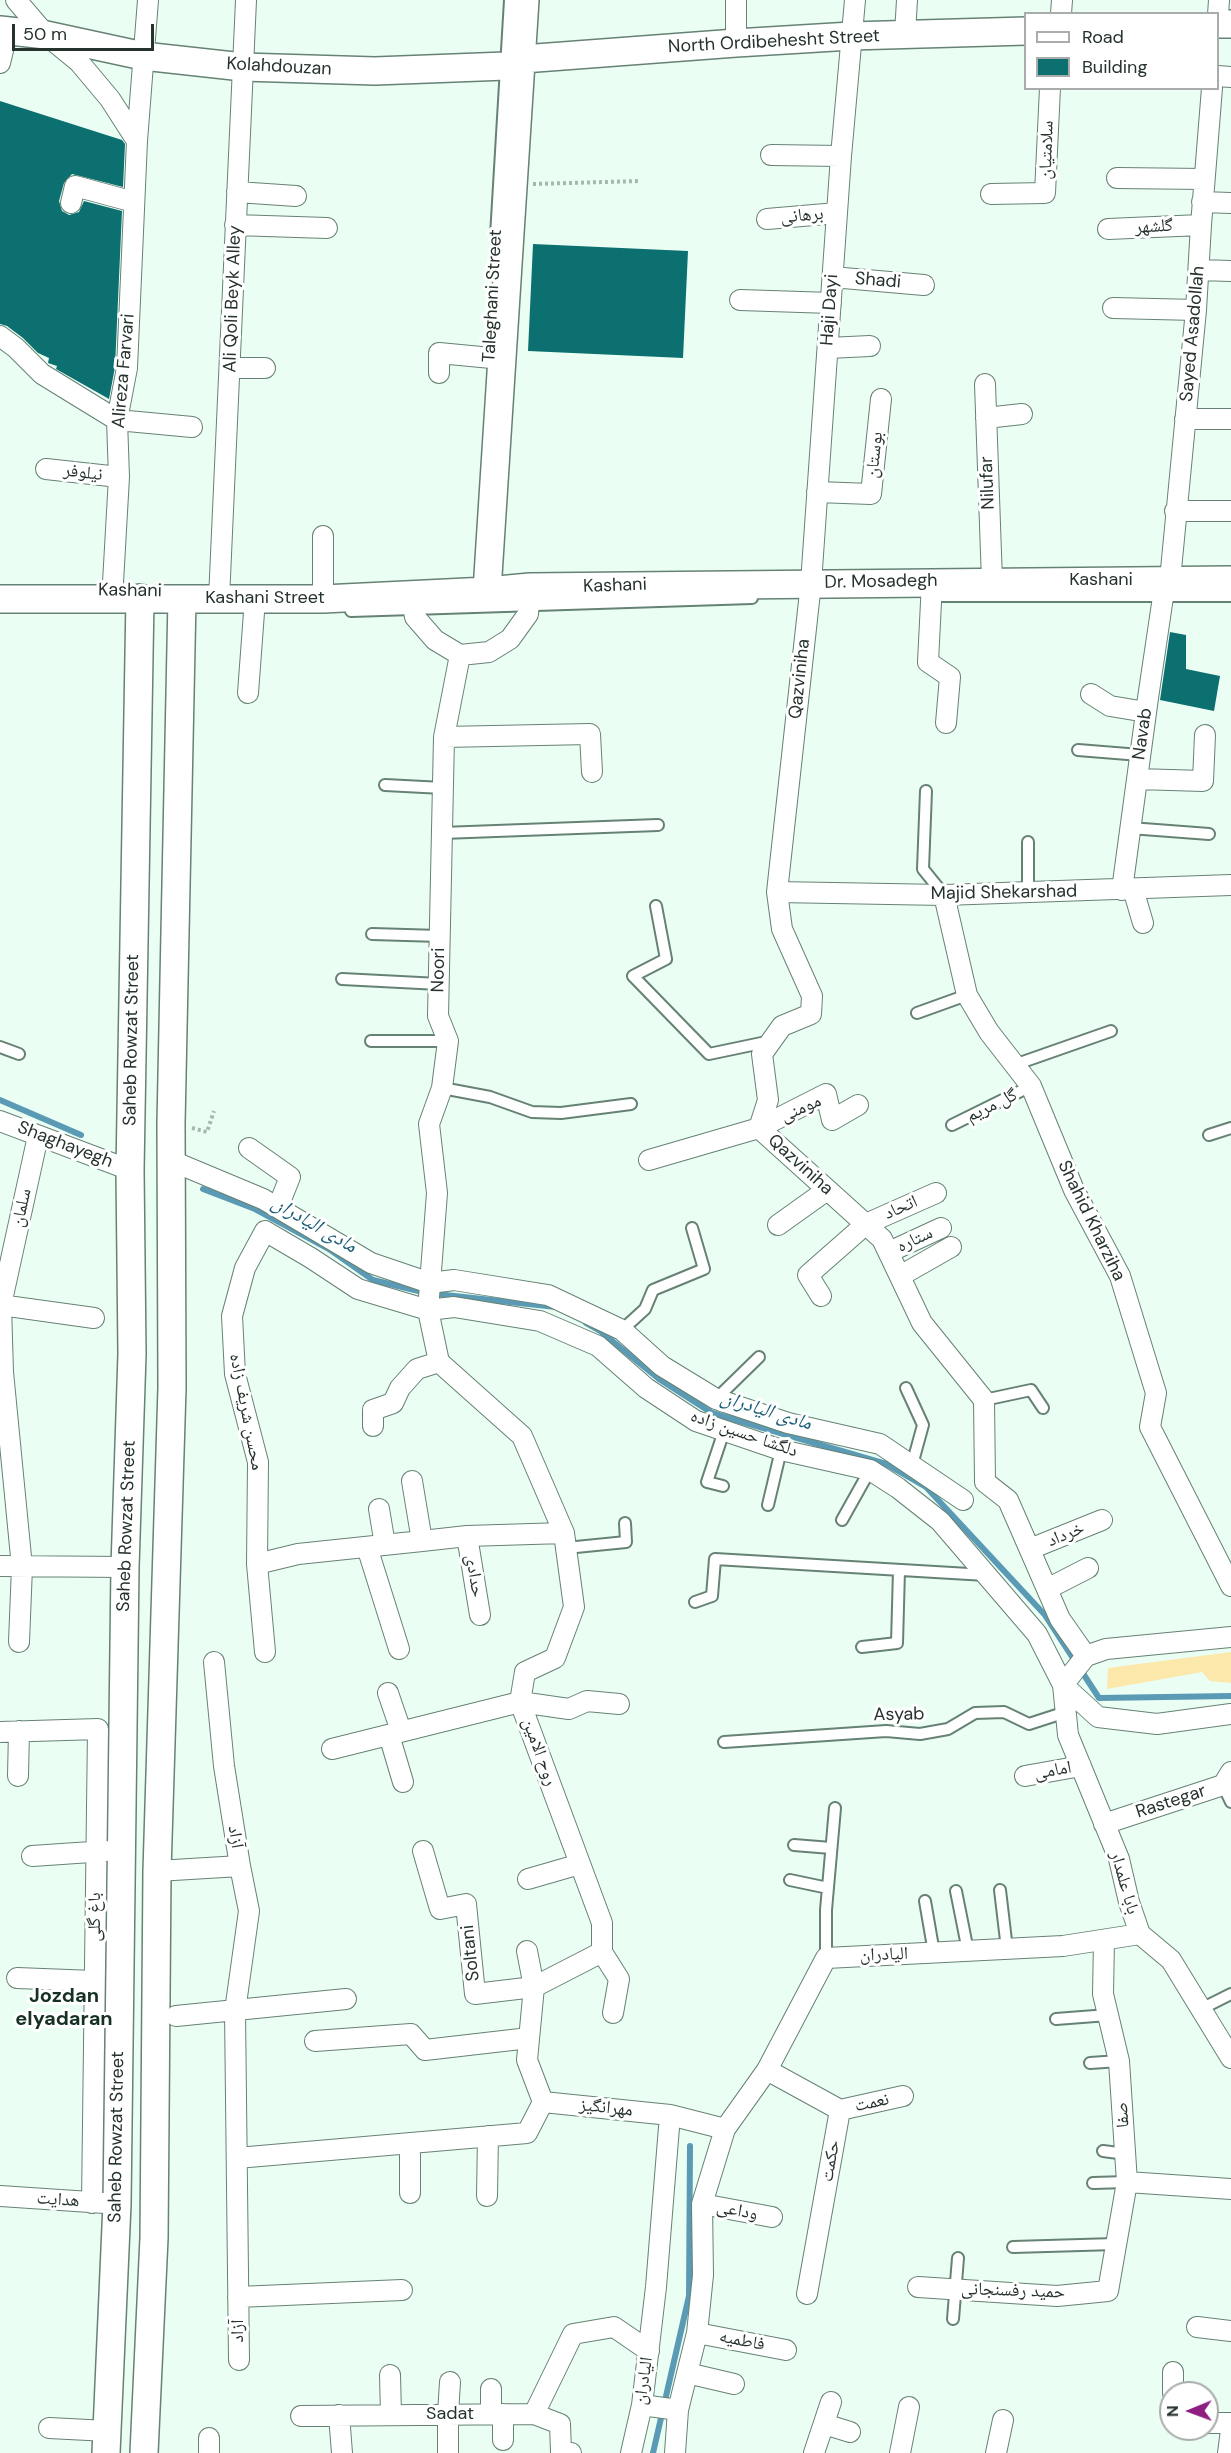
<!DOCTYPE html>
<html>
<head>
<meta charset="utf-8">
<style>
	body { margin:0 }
	#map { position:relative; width:1231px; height:2453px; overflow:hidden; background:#ebfef4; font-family:"DM Sans",sans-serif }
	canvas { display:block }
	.legend { position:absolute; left:1024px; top:12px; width:195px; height:78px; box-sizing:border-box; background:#fff; border:2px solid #a8adab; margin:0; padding:8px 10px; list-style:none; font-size:18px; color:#26322c }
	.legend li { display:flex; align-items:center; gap:12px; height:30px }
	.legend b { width:30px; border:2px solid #a8adab }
	.north { position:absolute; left:1159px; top:2381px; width:60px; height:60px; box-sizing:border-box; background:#fff; border:2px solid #a8adab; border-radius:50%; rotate:269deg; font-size:16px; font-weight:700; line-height:24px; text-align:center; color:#26322c }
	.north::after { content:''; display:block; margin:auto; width:21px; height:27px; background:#8e1e80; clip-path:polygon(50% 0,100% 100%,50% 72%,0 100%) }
	.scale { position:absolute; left:12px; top:24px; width:142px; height:27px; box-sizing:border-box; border:3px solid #26322c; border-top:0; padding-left:8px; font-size:18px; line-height:21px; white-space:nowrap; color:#26322c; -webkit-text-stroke:4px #fff; paint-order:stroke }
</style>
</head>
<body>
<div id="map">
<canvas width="1231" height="2453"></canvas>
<ul class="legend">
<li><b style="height:8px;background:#fff"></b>Road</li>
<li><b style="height:16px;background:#0c7071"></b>Building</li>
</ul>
<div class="north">N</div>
<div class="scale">50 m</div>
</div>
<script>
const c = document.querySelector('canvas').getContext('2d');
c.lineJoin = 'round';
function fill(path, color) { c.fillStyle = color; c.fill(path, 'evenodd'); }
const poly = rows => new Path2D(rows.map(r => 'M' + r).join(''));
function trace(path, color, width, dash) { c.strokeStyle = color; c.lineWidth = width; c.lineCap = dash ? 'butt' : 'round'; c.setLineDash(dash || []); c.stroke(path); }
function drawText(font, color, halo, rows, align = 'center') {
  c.font = font + ' "DM Sans","Noto Naskh Arabic",sans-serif'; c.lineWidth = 6; c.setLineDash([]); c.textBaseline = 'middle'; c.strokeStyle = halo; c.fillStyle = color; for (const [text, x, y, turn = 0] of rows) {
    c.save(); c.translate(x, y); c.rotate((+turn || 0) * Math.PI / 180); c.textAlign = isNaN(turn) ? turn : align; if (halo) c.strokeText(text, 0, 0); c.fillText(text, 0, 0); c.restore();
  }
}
const green = poly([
	[1231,1652,1231,1683,1210,1681,1202,1672,1107,1689,1108,1668]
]);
const stream = poly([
	[0,1100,81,1135],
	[203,1189,255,1209,329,1249,373,1280,427,1293,556,1307],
	[586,1323,600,1331,659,1379,712,1413,886,1464,926,1487,1045,1615,1099,1698,1231,1696],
	[653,2453,689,2296,690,2146]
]);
const building = poly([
	[0,101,122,140,125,144,123,187,72,174,64,183,59,201,62,211,69,215,79,212,84,201,122,211,115,367,109,399,56,369,57,366,48,363,49,358,38,353,23,338,7,326,0,324],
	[533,244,688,251,683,358,528,351],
	[1170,632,1186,635,1186,669,1220,676,1214,711,1160,700]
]);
const path = poly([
	[533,184,640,181],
	[192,1128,207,1132,214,1111]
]);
const lane = poly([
	[496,236,510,0],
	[936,596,1231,596],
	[351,611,752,598],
	[1078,750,1140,755],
	[385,785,443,788],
	[926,791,923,869,944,895],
	[1130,828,1209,834],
	[442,833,658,825],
	[1028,893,1028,842],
	[656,906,666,959,633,976,709,1054,771,1041],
	[372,934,440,936],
	[342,979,439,984],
	[917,1013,967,995],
	[371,1041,448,1041],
	[0,1047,19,1054],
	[1014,1065,1111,1031],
	[442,1088,490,1097,532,1112,561,1113,631,1104],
	[952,1125,1031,1086],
	[1209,1135,1231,1128],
	[622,1330,645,1309,653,1290,704,1269,692,1228],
	[906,1388,923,1425,912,1465],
	[716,1399,759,1357],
	[984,1400,1031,1390,1043,1408],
	[723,1486,707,1482,724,1431],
	[768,1505,781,1450],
	[842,1520,870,1470],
	[566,1548,626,1542,625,1523],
	[695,1602,712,1596,715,1559,986,1575],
	[862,1647,897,1643,899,1570],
	[724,1742,886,1731,920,1734,948,1729,975,1713,1004,1712,1029,1724,1066,1712],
	[1223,1785,1231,1802],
	[794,1845,831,1848],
	[790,1880,828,1888],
	[1000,1890,1007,1949],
	[956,1891,968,1951],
	[925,1901,934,1953],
	[826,1958,826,1910,835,1808],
	[1201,2009,1231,1994],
	[1056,2019,1108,2015],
	[1090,2063,1119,2061],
	[1103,2151,1126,2154],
	[1093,2183,1127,2182],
	[1013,2247,1115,2244],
	[953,2319,958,2258]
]);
const street = poly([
	[16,0,46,35,79,62,110,99,137,141],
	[736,0,736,43],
	[855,0,841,156,811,583,777,892,782,929,812,996,811,1014,782,1026,762,1054,768,1100,759,1128,882,1239,922,1323,984,1400,985,1482],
	[1061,14,1062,0],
	[1218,15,1219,0],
	[905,34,907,0],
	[0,63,8,30],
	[1218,76,1231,77],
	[771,155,841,156],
	[1117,178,1204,179],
	[237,192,296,196],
	[991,194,1045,193,1050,88],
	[1202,202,1231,203],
	[71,203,75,186,134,202],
	[767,219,837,213],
	[235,225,327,228],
	[1108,229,1201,225],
	[1199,270,1231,271],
	[832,277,924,285],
	[740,300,831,303],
	[1113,308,1196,310],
	[0,336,16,348,42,374,117,420,192,427],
	[828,348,870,346],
	[230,368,265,368],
	[439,373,439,353,502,359],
	[985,384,992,581],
	[986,418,1022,414],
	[1185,419,1231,419],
	[46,469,119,477],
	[817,492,871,494,881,399],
	[1175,511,1231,511],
	[932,582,928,662,950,677,946,723],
	[411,595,415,617,435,640,460,655,489,652,510,639,528,614,530,587],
	[219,599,246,0],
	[323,599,323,536],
	[112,600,119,477,117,420,127,368,137,141,148,0],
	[460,655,444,737,438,1016,448,1041,442,1088,429,1124,437,1193,428,1310,439,1362,522,1436,564,1533,566,1548,574,1607,555,1658,525,1672,520,1702,602,1923,602,1952,534,1987,527,2060,543,2102],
	[248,693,255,599],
	[1091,694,1110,706,1146,712],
	[444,737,590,734,592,772],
	[1137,779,1203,781,1205,735],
	[1133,889,1143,923],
	[1122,890,1148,698,1163,597,1170,580,1196,310,1201,225,1212,88],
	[777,892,944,895,1231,885],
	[944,895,967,995,989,1032,1031,1086,1074,1190,1120,1276,1156,1393,1150,1427,1231,1586],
	[0,1121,130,1170],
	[249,1148,290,1177,278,1207],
	[649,1160,759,1128,826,1094,832,1120,858,1105],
	[172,1161,263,1199,371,1263,430,1283,454,1280,548,1295,622,1330,662,1366,716,1399,788,1423,880,1444,963,1500],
	[778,1225,827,1190],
	[889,1252,941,1228],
	[900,1276,951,1247],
	[821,1296,808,1275,866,1224,936,1193],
	[0,1305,94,1318],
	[373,1426,373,1410,393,1403,400,1388,417,1369,439,1362],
	[412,1481,422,1541],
	[985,1482,1008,1500,1060,1619,1086,1656],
	[379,1509,385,1545],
	[467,1536,480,1615],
	[367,1547,399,1649],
	[1030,1549,1102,1520],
	[257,1564,298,1554,422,1541,467,1536,564,1533],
	[0,1566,125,1567],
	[1047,1589,1088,1568],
	[19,1642,22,1567,3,1372,1,1305,38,1136],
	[265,1652,257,1564,258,1462,235,1374,232,1316,245,1268,265,1231,311,1258,358,1289,428,1310,454,1307,540,1321,598,1346,646,1388,696,1421,781,1450,870,1470,898,1488,940,1521,1037,1634,1063,1685,1098,1717,1157,1724,1231,1714],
	[214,1662,224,1766,240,1866,249,1911,235,2011,239,2360],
	[1063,1685,1068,1735,1119,1859,1129,1902,1140,1934,1171,1960,1231,2058],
	[1063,1685,1086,1656,1106,1649,1231,1637],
	[388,1693,401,1731],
	[0,1732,98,1729,92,2203],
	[389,1735,403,1782],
	[332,1749,520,1702,569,1709,587,1701,619,1704],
	[18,1776,19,1731],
	[1025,1776,1081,1766],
	[1104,1824,1223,1785,1231,1772],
	[423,1851,440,1909,466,1904,475,1994,534,1987,527,1951],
	[32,1856,106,1851],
	[157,1871,240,1866],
	[528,1879,580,1864],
	[602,1952,619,1979,613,2013],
	[17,1978,94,1981],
	[176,2016,346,1999],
	[315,2041,411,2034,425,2050,529,2038],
	[767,2070,840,2110,807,2294],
	[543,2102,670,2115,725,2129,767,2070,826,1958,1063,1946,1140,1934],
	[840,2110,903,2096],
	[237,2158,527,2133,543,2102],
	[1127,2182,1231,2189],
	[410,2193,410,2143],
	[0,2196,105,2203],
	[487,2196,488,2136],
	[702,2204,772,2217],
	[918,2287,1057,2296,1108,2291,1127,2182,1119,2061,1103,1994,1104,1940],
	[238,2297,402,2290],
	[1197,2327,1231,2331],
	[697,2333,786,2350],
	[687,2373,734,2384],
	[390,2375,391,2414],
	[491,2389,491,2414],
	[1173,2393,1173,2372],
	[642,2405,678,2410],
	[534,2414,573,2334,614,2327,649,2351],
	[339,2415,342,2453],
	[301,2416,534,2414,560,2424,561,2452,571,2453],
	[1207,2423,1231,2423],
	[824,2424,850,2432],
	[49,2428,108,2431],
	[209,2438,209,2453],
	[503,2440,503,2414],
	[448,2453,448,2414,450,2382],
	[631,2453,642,2405,656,2287,670,2115],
	[675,2453,678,2410,697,2333,703,2275,702,2204,725,2129],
	[814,2453,831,2402],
	[900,2453,909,2407],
	[996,2453,1003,2420],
	[1228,2453,1231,2430]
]);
const secondary = poly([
	[1218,24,1231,24],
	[0,30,46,35,143,56,243,67,375,71,506,66,523,59,736,43,851,36,1026,31],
	[487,591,525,0],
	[0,599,323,599,487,591,530,587,1231,580],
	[106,2453,117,2204,125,1567,132,1354,130,1170,140,598],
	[144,2453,154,2238,157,1871,172,1388,171,1123,182,599]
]);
const streetNames = [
	["North Ordibehesht Street",774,42,-3],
	["Kolahdouzan",279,67,3],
	["سلامتیان",1047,150,-88],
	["برهانی",802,216,-5],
	["گلشهر",1154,227,-3],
	["Shadi",878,281,5],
	["Taleghani Street",493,296,-87],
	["Ali Qoli Beyk Alley",233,299,-88],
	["Haji Dayi",830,310,-86],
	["Sayed Asadollah",1193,334,-85],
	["Alireza Farvari",124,371,-85],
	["بوستان",875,455,-84],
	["نیلوفر",83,473,7],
	["Nilufar",988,483,-92],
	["Kashani",1101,580],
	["Dr. Mosadegh",881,582,-1],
	["Kashani",615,586,-2],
	["Kashani",130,591,1],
	["Kashani Street",265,598],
	["Qazviniha",800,679,-84],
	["Navab",1143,734,-82],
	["Majid Shekarshad",1004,893,-1],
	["Noori",439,970,-89],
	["Saheb Rowzat Street",132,1040,-89],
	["گل مریم",992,1106,-26],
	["مومنی",801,1109,-24],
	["Shaghayegh",65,1145,21],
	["Qazviniha",800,1165,42],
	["سلمان",22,1208,-78],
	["اتحاد",901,1208,-24],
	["Shahid Kharziha",1091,1221,64],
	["ستاره",915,1240,-25],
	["محسن شریف زاده",246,1412,79],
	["دلگشا حسین زاده",744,1434,19],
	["Saheb Rowzat Street",127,1526,-88],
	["خرداد",1066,1535,-22],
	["حدادی",474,1576,81],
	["Asyab",899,1715,-1],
	["روح الامین",539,1752,70],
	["امامی",1053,1771,-10],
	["Rastegar",1171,1802,-18],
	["آزاد",235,1837,81],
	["بابا علمدار",1124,1883,74],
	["باغ گلی",95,1917,-90],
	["Soltani",471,1953,-96],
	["الیادران",884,1955,-2],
	["نعمت",872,2103,-12],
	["مهرانگیز",606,2108,6],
	["صفا",1123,2115,-94],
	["Saheb Rowzat Street",117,2137,-89],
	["حکمت",831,2161,-80],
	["هدایت",58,2200,4],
	["وداعی",737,2211,11],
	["حمید رفسنجانی",1013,2291,2],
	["آزاد",238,2331,-90],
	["فاطمیه",742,2341,11],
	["الیادران",644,2381,-82],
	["Sadat",450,2414]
];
const waterNames = [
	["مادی الیادران",314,1225,30],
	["مادی الیادران",766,1411,17]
];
const neighbourhoodNames = [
	["Jozdan",64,1997],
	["elyadaran",64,2020]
];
fill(green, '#fbe8aa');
trace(stream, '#5a9ab5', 6);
fill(building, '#0c7071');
trace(lane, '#668274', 14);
trace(street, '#668274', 22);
trace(secondary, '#668274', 30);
trace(path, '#a6b7ae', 4, [3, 3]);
trace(lane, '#fff', 10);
trace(street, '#fff', 20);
trace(secondary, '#fff', 27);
drawText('18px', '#26322c', '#fff', streetNames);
drawText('italic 20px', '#1a5d79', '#fff', waterNames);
drawText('bold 20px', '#163024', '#fff', neighbourhoodNames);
</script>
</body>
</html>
